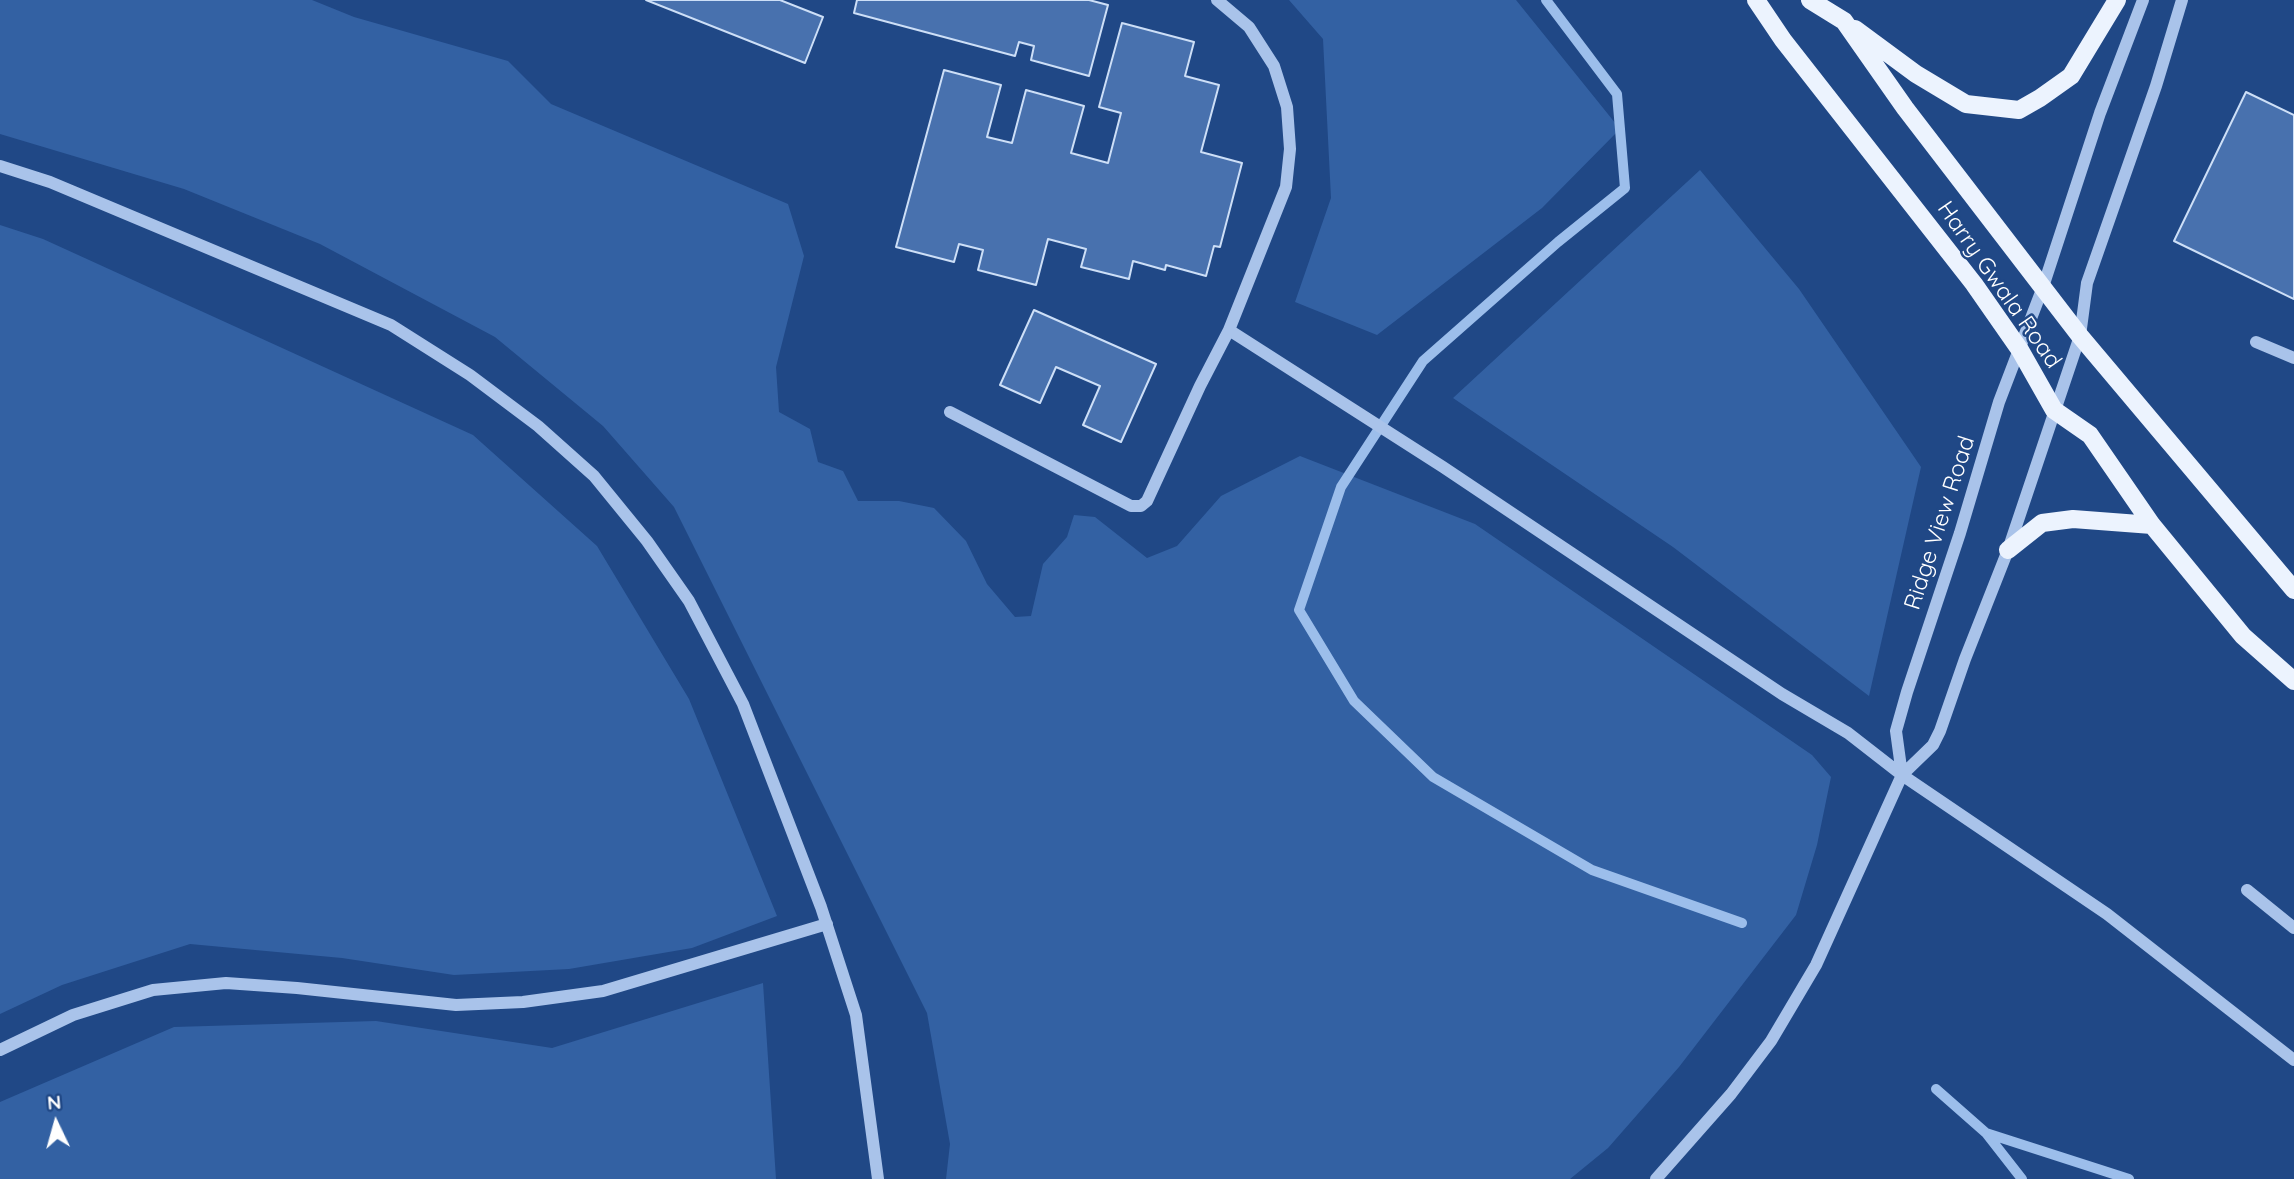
<!DOCTYPE html>
<html>
<head>
<meta charset="utf-8">
<style>
	body { margin:0 }
	#map { position:relative; width:2294px; height:1179px; overflow:hidden; background:#204886; font-family:Quicksand,sans-serif }
	canvas { display:block }
	.north { position:absolute; left:21px; top:1088px; width:70px; height:70px; -webkit-text-stroke:5px #204886; paint-order:stroke; rotate:355deg; font-size:19px; font-weight:700; line-height:28px; text-align:center; color:#fff }
	.north::after { content:''; display:block; margin:auto; width:24px; height:32px; background:#fff; clip-path:polygon(50% 0,100% 100%,50% 72%,0 100%) }
</style>
</head>
<body>
<div id="map">
<canvas width="2294" height="1179"></canvas>
<div class="north">N</div>
</div>
<script>
const c = document.querySelector('canvas').getContext('2d');
c.lineJoin = 'round';
function fill(path, color) { c.fillStyle = color; c.fill(path, 'evenodd'); }
const poly = rows => new Path2D(rows.map(r => 'M' + r).join(''));
function trace(path, color, width, dash) { c.strokeStyle = color; c.lineWidth = width; c.lineCap = dash ? 'butt' : 'round'; c.setLineDash(dash || []); c.stroke(path); }
function drawText(font, color, halo, rows, align = 'center') {
  c.font = font + ' Quicksand,sans-serif'; c.lineWidth = 5; c.setLineDash([]); c.textBaseline = 'middle'; c.strokeStyle = halo; c.fillStyle = color; for (const [text, x, y, turn = 0] of rows) {
    c.save(); c.translate(x, y); c.rotate((+turn || 0) * Math.PI / 180); c.textAlign = isNaN(turn) ? turn : align; if (halo) c.strokeText(text, 0, 0); c.fillText(text, 0, 0); c.restore();
  }
}
const green = poly([
	[0,0,312,0,354,17,508,61,551,104,788,204,804,256,776,367,779,412,810,429,818,462,843,471,858,501,899,501,934,508,966,541,987,584,1015,617,1031,616,1043,564,1067,537,1074,515,1095,517,1147,558,1177,546,1221,496,1300,456,1475,524,1812,755,1831,777,1817,845,1796,915,1679,1067,1608,1148,1570,1179,946,1179,950,1144,927,1013,674,507,603,426,495,337,320,244,184,189,0,134],
	[1289,0,1516,0,1620,129,1542,208,1377,335,1295,302,1331,198,1323,39],
	[1700,170,1799,289,1921,467,1869,696,1673,547,1453,398],
	[0,225,43,239,473,435,597,546,689,699,777,916,692,948,569,969,454,975,342,958,190,944,62,985,0,1014],
	[763,983,776,1179,0,1179,0,1102,174,1027,376,1021,552,1048]
]);
const stream = poly([
	[1546,0,1617,94,1625,188,1558,242,1423,361,1341,487,1299,610,1354,701,1433,777,1592,870,1742,923],
	[1936,1089,1986,1133,2129,1179],
	[1986,1133,2022,1179]
]);
const building = poly([
	[646,0,780,0,823,17,805,63,646,0],
	[857,0,1089,0,1108,5,1089,76,1031,60,1034,46,1019,42,1015,56,854,13,857,0],
	[1122,23,1194,42,1185,76,1219,85,1201,152,1242,163,1220,247,1214,246,1206,276,1166,265,1165,270,1133,261,1129,279,1081,267,1086,249,1048,239,1036,285,978,270,983,250,959,244,954,262,896,247,944,70,1001,85,987,137,1012,143,1026,90,1084,106,1071,153,1108,163,1121,113,1099,107,1122,23],
	[2246,92,2294,115,2294,299,2174,241,2246,92],
	[1034,310,1156,364,1121,442,1083,425,1100,386,1056,367,1040,403,1000,385,1034,310]
]);
const minor = poly([
	[0,166,50,182,391,325,470,375,538,426,594,476,647,541,689,601,743,704,821,907,856,1015,878,1179],
	[1229,330,1443,467,1782,694,1848,733,1902,775,2107,914,2294,1060],
	[2256,342,2294,358],
	[950,412,1131,506,1141,506,1147,501,1200,386,1229,330,1286,187,1290,149,1287,107,1274,66,1249,27,1217,0],
	[1902,775,1896,731,1907,692,1960,533,1999,402,2043,287,2100,113,2143,0],
	[2247,890,2294,928],
	[0,1050,73,1015,153,990,226,983,297,988,456,1005,523,1002,603,991,827,924],
	[1656,1179,1731,1094,1771,1041,1816,965,1902,775,1933,745,1940,731,1965,659,2008,550,2080,336,2087,283,2156,86,2182,0]
]);
const major = poly([
	[1756,0,1783,40,1974,284,2020,350,2054,410,2090,435,2152,525,2243,636,2294,681],
	[1810,0,1844,21,1905,108,2080,336,2294,590],
	[1855,29,1916,74,1966,104,2019,110,2040,98,2071,76,2117,0],
	[2008,550,2042,523,2073,519,2152,525]
]);
const streetNames = [
	["Harry Gwala Road",1999,285,55],
	["Ridge View Road",1940,523,-72]
];
fill(green, '#3361a3');
trace(stream, '#9cbeeb', 10);
fill(building, '#4871ae');
trace(building, '#cddff7', 2);
trace(minor, '#a9c3ea', 12);
trace(major, '#ecf3fe', 18);
drawText('23px', '#fff', '#204886', streetNames);
</script>
</body>
</html>
